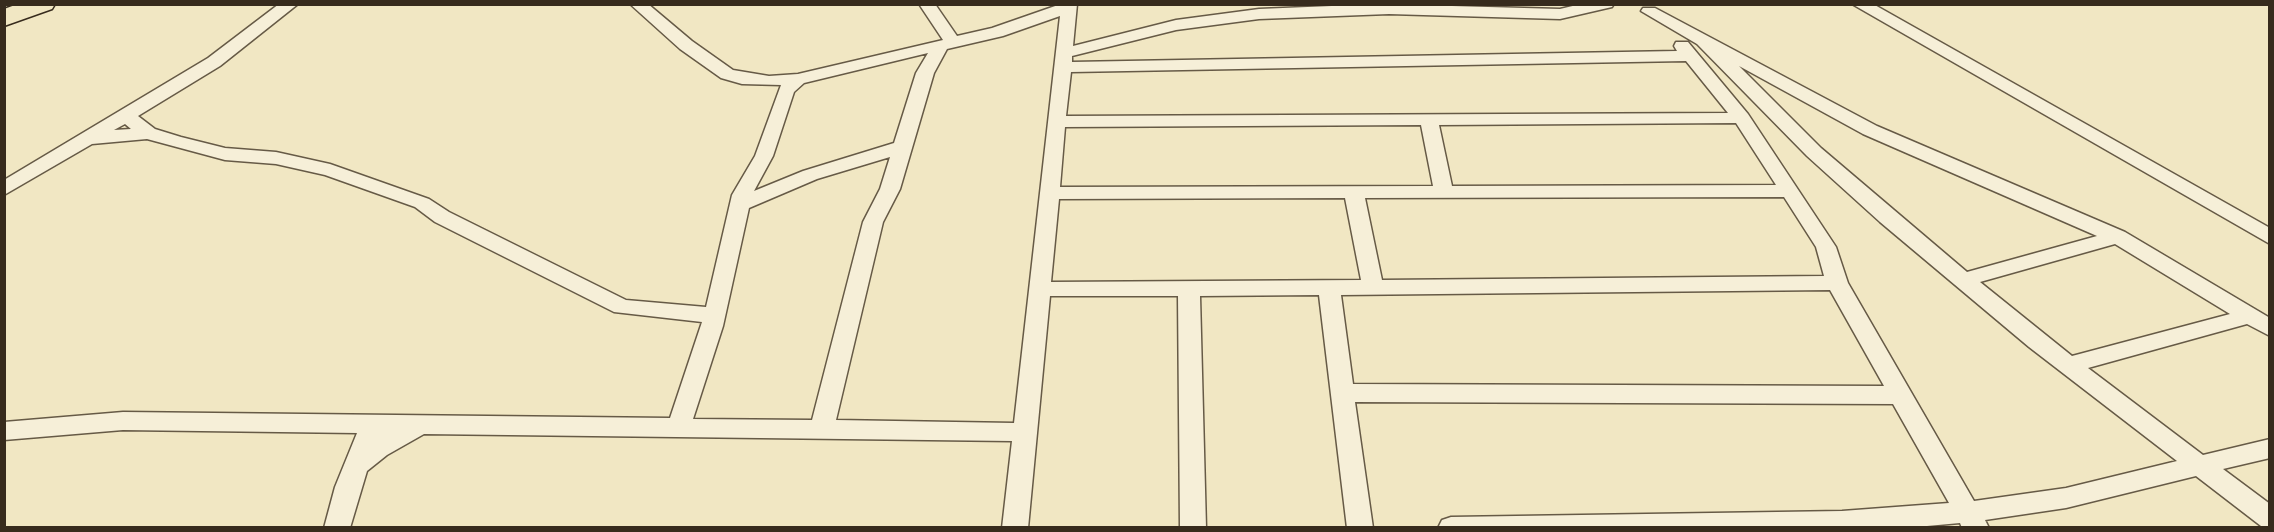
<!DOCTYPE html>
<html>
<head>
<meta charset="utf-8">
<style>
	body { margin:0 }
	#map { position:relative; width:2274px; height:532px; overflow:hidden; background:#f1e7c3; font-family:"IM FELL Great Primer",serif }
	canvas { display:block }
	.frame { position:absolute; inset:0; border:6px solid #372b1d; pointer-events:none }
</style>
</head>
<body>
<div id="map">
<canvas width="2274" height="532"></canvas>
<div class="frame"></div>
</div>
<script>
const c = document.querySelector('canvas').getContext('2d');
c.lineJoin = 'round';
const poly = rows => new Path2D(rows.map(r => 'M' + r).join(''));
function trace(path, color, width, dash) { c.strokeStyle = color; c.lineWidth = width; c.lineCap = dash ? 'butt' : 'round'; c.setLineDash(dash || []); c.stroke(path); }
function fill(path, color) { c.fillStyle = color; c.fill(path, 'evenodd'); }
const street = poly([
	[279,4,298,4,220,66,138,116,155,129,181,137,225,148,276,152,330,164,429,199,449,212,626,300,706,307,732,195,755,156,781,85,742,84,721,78,680,49,630,4,648,4,692,41,733,70,769,76,798,74,943,40,919,4,935,4,957,36,992,28,1061,4,1077,4,1073,46,1176,20,1259,9,1380,4,1560,9,1581,4,1614,4,1612,7,1560,19,1389,14,1259,19,1176,30,1072,56,1072,62,1677,51,1674,46,1676,42,1688,42,1748,114,1836,247,1848,283,1974,501,2066,488,2177,461,2029,347,1880,222,1807,156,1697,44,1641,11,1643,8,1655,8,1877,126,2125,232,2270,318,2270,336,2247,324,2088,368,2203,455,2270,439,2270,458,2223,469,2270,504,2270,528,2261,526,2196,476,2066,508,1985,520,1989,528,1962,528,1960,523,1905,528,1438,528,1442,520,1451,517,1842,511,1949,503,1893,404,1355,402,1373,528,1347,528,1319,295,1200,296,1206,528,1180,528,1178,296,1050,296,1028,528,1002,528,1012,441,424,434,387,455,367,471,350,528,324,528,335,487,357,433,123,430,4,440,4,422,123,412,670,418,702,322,614,312,435,222,415,207,325,175,276,164,225,160,147,139,92,144,4,195,4,180,208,58,279,4],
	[1060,16,1014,423,836,420,883,222,900,189,934,73,947,49,1003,36,1060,16],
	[928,53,916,73,894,143,803,171,754,191,773,156,794,92,804,83,928,53],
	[1686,61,1728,113,1066,116,1071,72,1686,61],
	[1739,66,1863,134,2097,236,1967,272,1821,148,1739,66],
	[1736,123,1776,185,1452,186,1439,125,1736,123],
	[125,124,131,129,114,130,125,124],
	[1421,125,1433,186,1060,187,1065,127,1421,125],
	[890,157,880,189,863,222,812,420,693,419,723,326,749,208,817,179,890,157],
	[1784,197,1816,247,1824,276,1382,280,1365,198,1784,197],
	[1345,198,1361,280,1051,282,1059,199,1345,198],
	[2115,244,2230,314,2072,356,1980,282,2115,244],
	[1830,290,1884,386,1353,384,1341,295,1830,290],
	[1852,4,1873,4,2270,228,2270,244,1852,4]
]);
const primary = poly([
	[18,4,55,4,52,9,4,26,4,9,18,4]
]);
trace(street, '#665a46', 3);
trace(primary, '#372b1d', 3);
fill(street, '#f6efd8');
fill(primary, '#f1e7c3');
</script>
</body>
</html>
